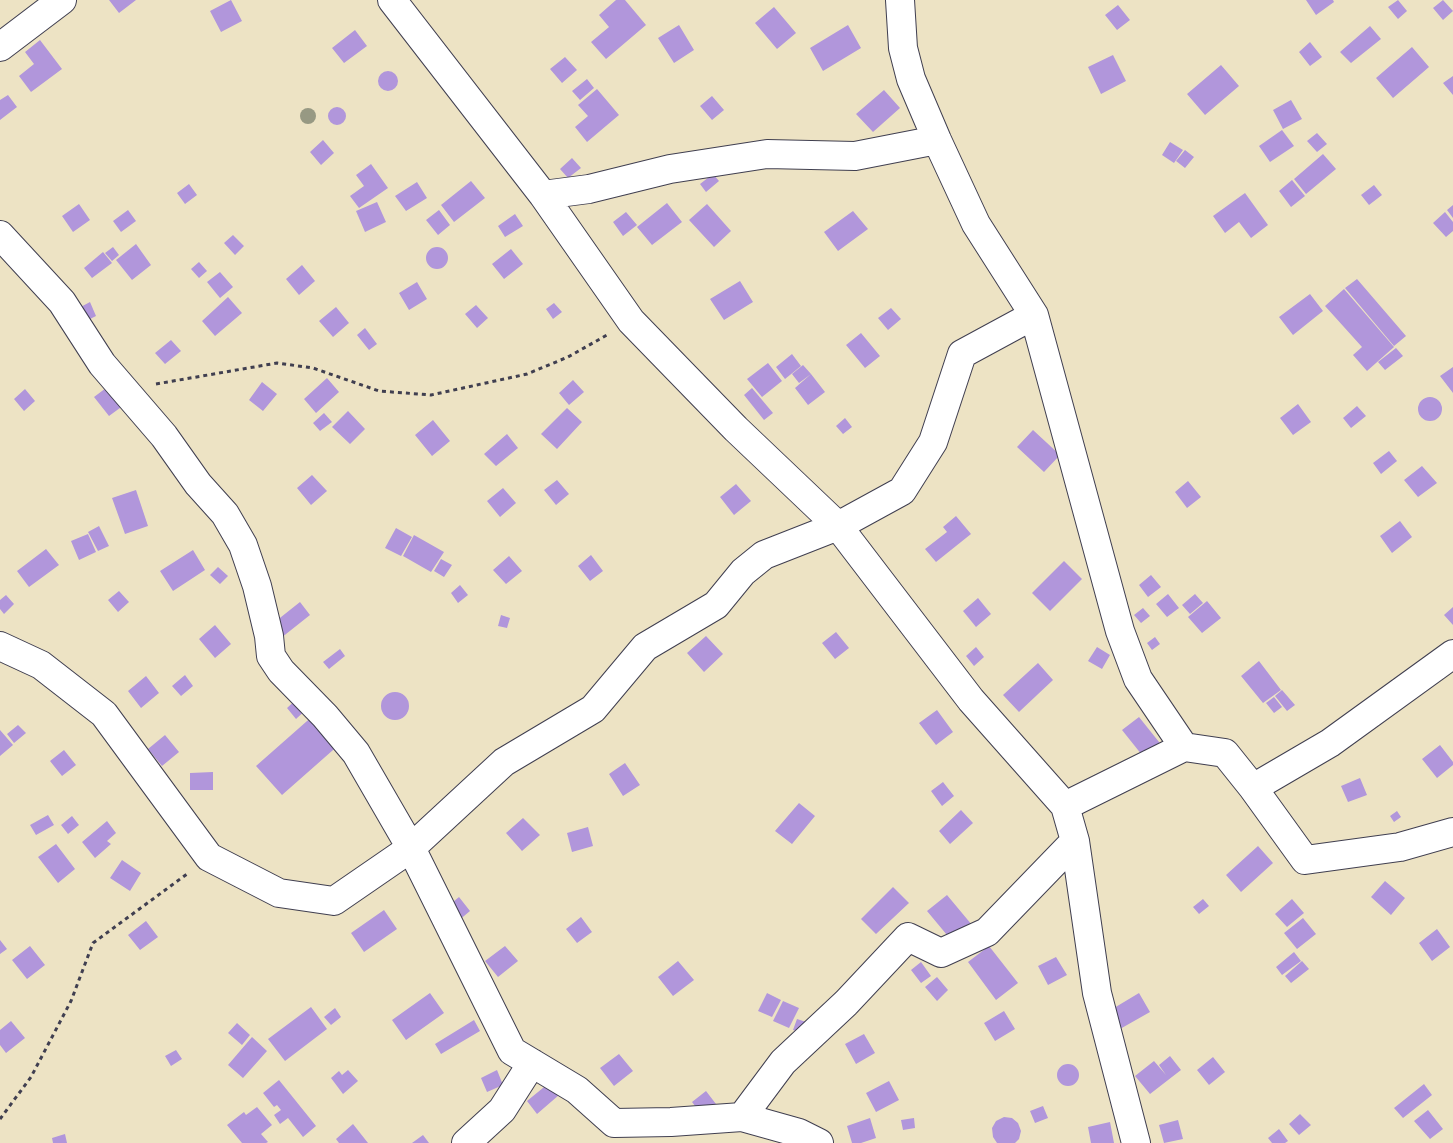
<!DOCTYPE html>
<html>
<head>
<meta charset="utf-8">
<style>
	body { margin:0 }
	canvas { display:block; background:#ede3c4 }
</style>
</head>
<body>
<canvas width="1453" height="1143"></canvas>
<script>
const c = document.querySelector('canvas').getContext('2d');
c.lineJoin = 'round';
function fill(path, color) { c.fillStyle = color; c.fill(path, 'evenodd'); }
const poly = rows => new Path2D(rows.map(r => 'M' + r).join(''));
function trace(path, color, width, dash) { c.strokeStyle = color; c.lineWidth = width; c.lineCap = dash ? 'butt' : 'round'; c.setLineDash(dash || []); c.stroke(path); }
const building = poly([
	[109,0,136,0,119,13],
	[231,0,242,21,221,32,210,11],
	[616,0,625,0,646,25,606,59,591,42,609,27,599,15],
	[1306,0,1333,0,1334,2,1316,15],
	[1398,0,1407,11,1398,19,1388,7],
	[1443,0,1453,11,1443,20,1433,8],
	[1118,5,1130,20,1117,30,1105,15],
	[774,7,796,33,777,49,755,23],
	[679,25,694,50,674,63,658,38],
	[848,25,861,48,823,71,810,48],
	[1370,26,1381,39,1351,63,1340,52],
	[355,30,367,46,344,63,332,48],
	[40,40,62,69,31,92,19,76,34,64,25,52],
	[1310,42,1322,57,1310,66,1299,52],
	[1412,47,1429,67,1393,98,1376,78],
	[1113,55,1126,81,1101,94,1088,67],
	[565,57,577,70,562,83,550,69],
	[1221,65,1239,86,1205,115,1187,94],
	'378 81a10 10 0 1 1 20 0a10 10 0 1 1-20 0Z',
	[1453,76,1453,95,1443,83],
	[587,79,594,88,580,100,572,91],
	[597,89,619,115,587,142,575,127,588,116,578,105],
	[884,90,900,108,873,132,856,114],
	[8,95,17,107,0,120,0,100],
	[712,96,724,110,712,120,700,106],
	[1291,100,1302,119,1283,129,1273,110],
	'328 116a9 9 0 1 1 18 0a9 9 0 1 1-18 0Z',
	[1282,130,1294,146,1270,162,1259,146],
	[1317,133,1327,144,1317,152,1307,141],
	[323,140,334,153,321,165,310,152],
	[1170,142,1183,150,1174,163,1162,155],
	[1185,150,1194,157,1185,168,1176,161],
	[1323,154,1336,169,1306,194,1294,179],
	[572,158,581,168,568,178,560,169],
	[371,164,388,188,359,208,350,196,364,186,356,175],
	[713,174,719,181,706,192,700,184],
	[1292,180,1305,196,1291,207,1279,191],
	[471,181,485,198,454,222,441,205],
	[417,182,427,198,406,211,395,196],
	[189,184,197,195,185,204,177,193],
	[1374,185,1382,195,1369,205,1361,195],
	[1245,193,1268,225,1251,238,1239,222,1225,233,1213,216],
	[377,202,386,222,365,232,356,211],
	[667,203,682,222,652,245,637,227],
	[79,204,90,220,73,232,62,216],
	[707,204,731,231,714,247,689,220],
	[1453,205,1453,218,1447,210],
	[128,210,136,221,121,232,113,221],
	[439,210,450,225,438,235,426,220],
	[853,211,868,229,838,251,824,232],
	[626,212,637,225,623,236,613,222],
	[1445,212,1453,222,1453,231,1446,237,1433,223],
	[515,214,523,226,505,237,498,226],
	[233,235,244,246,235,255,224,243],
	[136,244,151,265,132,280,116,260],
	[113,247,119,255,112,261,105,253],
	'426 258a11 11 0 1 1 22 0a11 11 0 1 1-22 0Z',
	[511,249,523,264,504,279,492,264],
	[103,252,112,263,92,278,84,268],
	[199,262,207,271,199,278,191,269],
	[302,265,315,281,299,295,286,279],
	[220,272,233,287,220,298,207,282],
	[1357,279,1406,336,1394,346,1345,288],
	[740,281,753,302,724,320,710,299],
	[417,282,427,299,409,310,399,293],
	[1344,289,1394,347,1367,371,1353,355,1362,347,1325,306],
	[1310,294,1323,311,1293,335,1279,317],
	[228,297,242,313,215,336,202,321],
	[90,302,96,316,84,322,77,309],
	[554,303,562,312,553,319,546,309],
	[476,305,488,318,477,328,465,314],
	[336,307,349,323,333,337,319,321],
	[891,308,901,319,888,330,878,318],
	[365,328,377,344,369,350,357,335],
	[861,333,880,356,865,368,846,345],
	[171,340,181,351,165,364,155,353],
	[1396,348,1403,356,1385,370,1378,362],
	[792,354,801,366,785,379,776,367],
	[768,363,782,381,762,397,747,379],
	[803,365,811,374,799,383,792,374],
	[1453,367,1453,393,1440,376],
	[811,374,825,392,808,405,795,388],
	[327,378,339,392,316,413,304,399],
	[573,380,584,392,569,405,559,393],
	[262,382,277,394,263,411,249,400],
	[110,385,124,405,109,416,94,397],
	[752,388,773,413,764,420,744,395],
	[25,389,35,401,24,411,14,399],
	'1418 409a12 12 0 1 1 24 0a12 12 0 1 1-24 0Z',
	[1298,404,1311,422,1293,435,1280,418],
	[1357,406,1366,416,1351,428,1343,418],
	[567,408,582,422,557,449,541,434],
	[348,411,365,429,350,444,332,427],
	[324,413,332,422,320,431,313,423],
	[845,418,852,427,843,434,836,426],
	[433,420,450,441,432,456,415,435],
	[1033,430,1060,455,1044,472,1017,447],
	[507,434,518,448,496,466,484,454],
	[1389,451,1397,461,1381,474,1373,463],
	[1422,466,1437,483,1418,497,1404,480],
	[312,475,327,491,311,505,297,488],
	[557,480,569,494,556,505,544,490],
	[1188,481,1201,497,1187,508,1175,492],
	[736,484,751,501,734,515,720,497],
	[503,488,516,503,500,517,487,501],
	[136,490,148,526,125,534,112,498],
	[956,516,971,534,936,562,925,549,947,532,943,527],
	[1400,521,1412,537,1392,553,1380,536],
	[99,526,109,546,98,551,88,532],
	[396,528,412,537,401,556,385,548],
	[88,534,96,552,79,560,71,541],
	[414,535,444,552,431,572,403,556],
	[46,549,59,565,29,587,17,571],
	[193,550,205,570,173,591,160,571],
	[591,555,603,571,590,581,578,566],
	[509,556,522,571,506,584,493,570],
	[441,559,452,565,444,577,434,571],
	[1064,561,1082,579,1050,611,1032,593],
	[218,567,228,576,220,584,210,575],
	[1151,575,1161,587,1148,597,1139,585],
	[460,585,468,595,458,603,451,593],
	[119,591,129,602,118,612,108,600],
	[1168,594,1179,608,1167,617,1156,604],
	[1195,594,1203,603,1190,614,1182,605],
	[6,595,14,604,4,614,0,609,0,600],
	[978,598,991,614,976,627,963,611],
	[1207,601,1221,618,1202,633,1188,617],
	[300,602,310,615,281,638,271,625],
	[1453,607,1453,625,1444,615],
	[1143,608,1150,616,1141,623,1134,615],
	[501,615,510,618,507,628,498,626],
	[215,625,231,644,215,658,199,639],
	[836,632,849,648,835,659,822,643],
	[706,636,723,654,704,672,687,653],
	[1155,637,1160,644,1152,650,1147,643],
	[976,647,984,657,974,666,966,656],
	[1097,647,1110,655,1102,669,1088,661],
	[340,649,345,656,329,669,323,662],
	[1259,661,1281,690,1263,703,1241,676],
	[1038,663,1053,680,1019,712,1003,695],
	[185,675,193,686,181,696,172,686],
	[146,676,159,693,141,708,128,691],
	[1282,690,1295,705,1287,711,1275,696],
	'381 706a14 14 0 1 1 28 0a14 14 0 1 1-28 0Z',
	[300,696,309,707,296,719,287,708],
	[1274,697,1282,707,1274,713,1266,703],
	[937,710,953,732,936,745,919,723],
	[315,714,341,743,282,795,256,766],
	[1139,717,1163,747,1146,760,1122,730],
	[18,725,26,733,14,743,7,734],
	[0,730,13,745,0,756],
	[165,735,179,752,162,766,148,749],
	[1440,745,1453,762,1453,765,1437,778,1422,759],
	[64,750,76,765,62,776,50,761],
	[625,763,640,785,623,796,609,774],
	[213,772,213,790,190,790,190,773],
	[1360,778,1367,795,1348,802,1341,786],
	[943,782,954,796,942,806,931,791],
	[799,803,815,816,792,844,775,831],
	[961,810,973,823,950,844,939,831],
	[1397,811,1401,817,1394,822,1390,816],
	[48,815,54,825,36,835,30,825],
	[72,816,79,825,68,834,61,825],
	[523,818,540,835,522,851,506,833],
	[107,821,116,833,107,841,111,844,95,858,82,842],
	[588,827,593,846,572,852,567,833],
	[56,844,75,869,58,883,38,857],
	[1258,846,1273,863,1241,892,1226,875],
	[122,860,141,873,130,891,110,878],
	[1385,881,1405,898,1391,915,1371,897],
	[893,887,909,903,876,934,861,919],
	[947,895,972,925,952,941,927,911],
	[459,897,470,911,458,921,447,907],
	[1203,899,1209,906,1199,914,1193,907],
	[1292,899,1304,913,1287,927,1275,914],
	[384,910,397,929,364,952,351,933],
	[581,917,592,932,577,943,566,929],
	[1303,918,1316,934,1297,949,1284,933],
	[146,921,158,937,140,950,128,935],
	[1437,929,1450,947,1432,961,1419,943],
	[0,940,7,949,0,954],
	[30,946,45,965,27,979,12,960],
	[505,946,518,961,498,977,485,961],
	[989,946,1018,983,996,1000,968,962],
	[1294,952,1301,961,1282,975,1276,967],
	[1056,957,1067,975,1048,985,1038,966],
	[678,961,694,980,673,996,658,977],
	[1302,961,1309,969,1291,983,1285,976],
	[921,962,931,976,921,983,911,970],
	[937,977,948,990,937,1001,925,987],
	[430,993,444,1013,406,1040,392,1020],
	[767,993,781,1000,772,1017,758,1011],
	[1139,993,1150,1012,1120,1029,1109,1011],
	[783,1001,799,1008,789,1028,773,1021],
	[311,1007,327,1029,285,1061,268,1039],
	[335,1008,341,1017,331,1025,324,1017],
	[1004,1011,1015,1029,995,1041,984,1023],
	[797,1019,809,1023,806,1034,793,1030],
	[474,1020,480,1031,441,1054,435,1044],
	[11,1021,25,1038,6,1053,0,1045,0,1030],
	[237,1023,250,1035,242,1045,228,1033],
	[864,1034,875,1053,856,1064,845,1044],
	[252,1037,267,1051,243,1078,228,1065],
	[176,1050,182,1059,171,1066,165,1056],
	[619,1054,633,1071,614,1086,600,1068],
	[1170,1056,1181,1070,1150,1094,1135,1076,1154,1061,1166,1075,1159,1065],
	[1213,1057,1225,1072,1209,1085,1197,1070],
	'1057 1075a11 11 0 1 1 22 0a11 11 0 1 1-22 0Z',
	[348,1070,358,1081,343,1094,331,1078,339,1071,342,1075],
	[497,1070,503,1085,487,1092,481,1078],
	[279,1080,316,1126,303,1137,288,1118,280,1124,274,1115,281,1110,277,1105,274,1107,263,1093],
	[889,1081,899,1100,876,1112,866,1093],
	[549,1083,559,1095,537,1114,527,1101],
	[1424,1084,1432,1095,1403,1118,1394,1108],
	[706,1091,716,1104,702,1115,692,1102],
	[1043,1106,1048,1118,1035,1123,1030,1111],
	[257,1107,272,1125,261,1134,268,1142,266,1143,242,1143,227,1125,244,1112,246,1115],
	[1428,1110,1443,1129,1430,1139,1414,1121],
	[1300,1114,1311,1125,1299,1135,1289,1124],
	[1004,1117,1012,1118,1018,1123,1021,1131,1019,1139,1015,1143,997,1143,993,1137,992,1128,996,1121],
	[870,1118,876,1138,861,1143,852,1143,847,1126],
	[914,1118,915,1128,903,1130,901,1120],
	[1178,1120,1183,1139,1164,1143,1159,1125],
	[1110,1122,1114,1143,1091,1143,1088,1127],
	[353,1124,368,1143,339,1143,336,1139],
	[1279,1129,1288,1141,1285,1143,1272,1143,1268,1138],
	[65,1134,67,1143,53,1143,52,1138],
	[423,1135,429,1143,412,1143]
]);
const path = poly([
	[156,384,277,363,313,368,379,391,431,395,527,374,568,357,607,335],
	[0,1119,31,1077,71,1001,93,943,187,874]
]);
const minor = poly([
	[392,0,543,195,631,321,736,429,838,526,971,700,1065,806],
	[900,0,903,48,911,79,937,140,976,224,1034,315,1120,631,1138,679,1184,747,1065,806,1075,841,1097,993,1136,1143],
	[0,47,62,0],
	[543,195,589,189,670,169,767,154,855,156,937,140],
	[0,235,62,302,102,364,164,436,198,484,225,514,243,545,257,586,269,636,271,656,281,671,325,716,356,753,411,848,512,1051,577,1090,614,1123,671,1122,742,1117,799,1133,819,1143],
	[0,646,41,665,104,714,209,857,279,893,334,901,411,848,504,762,593,709,645,647,716,605,743,572,764,555,838,526,902,491,933,442,962,354,1034,315],
	[1184,747,1225,753,1253,788,1330,743,1453,654],
	[1253,788,1305,860,1400,847,1453,832],
	[742,1117,783,1062,846,1003,908,937,941,953,987,932,1075,841],
	[466,1143,502,1110,532,1063]
]);
const trees = [
	[308,116]
];
fill(building, '#b196db');
trace(minor, '#403f50', 30);
trace(path, '#403f50', 3, [4, 4]);
trace(minor, '#fff', 28);
c.fillStyle = '#979983';
for (const [x, y] of trees) { c.beginPath(); c.arc(x, y, 8, 0, 2 * Math.PI); c.fill(); }
</script>
</body>
</html>
